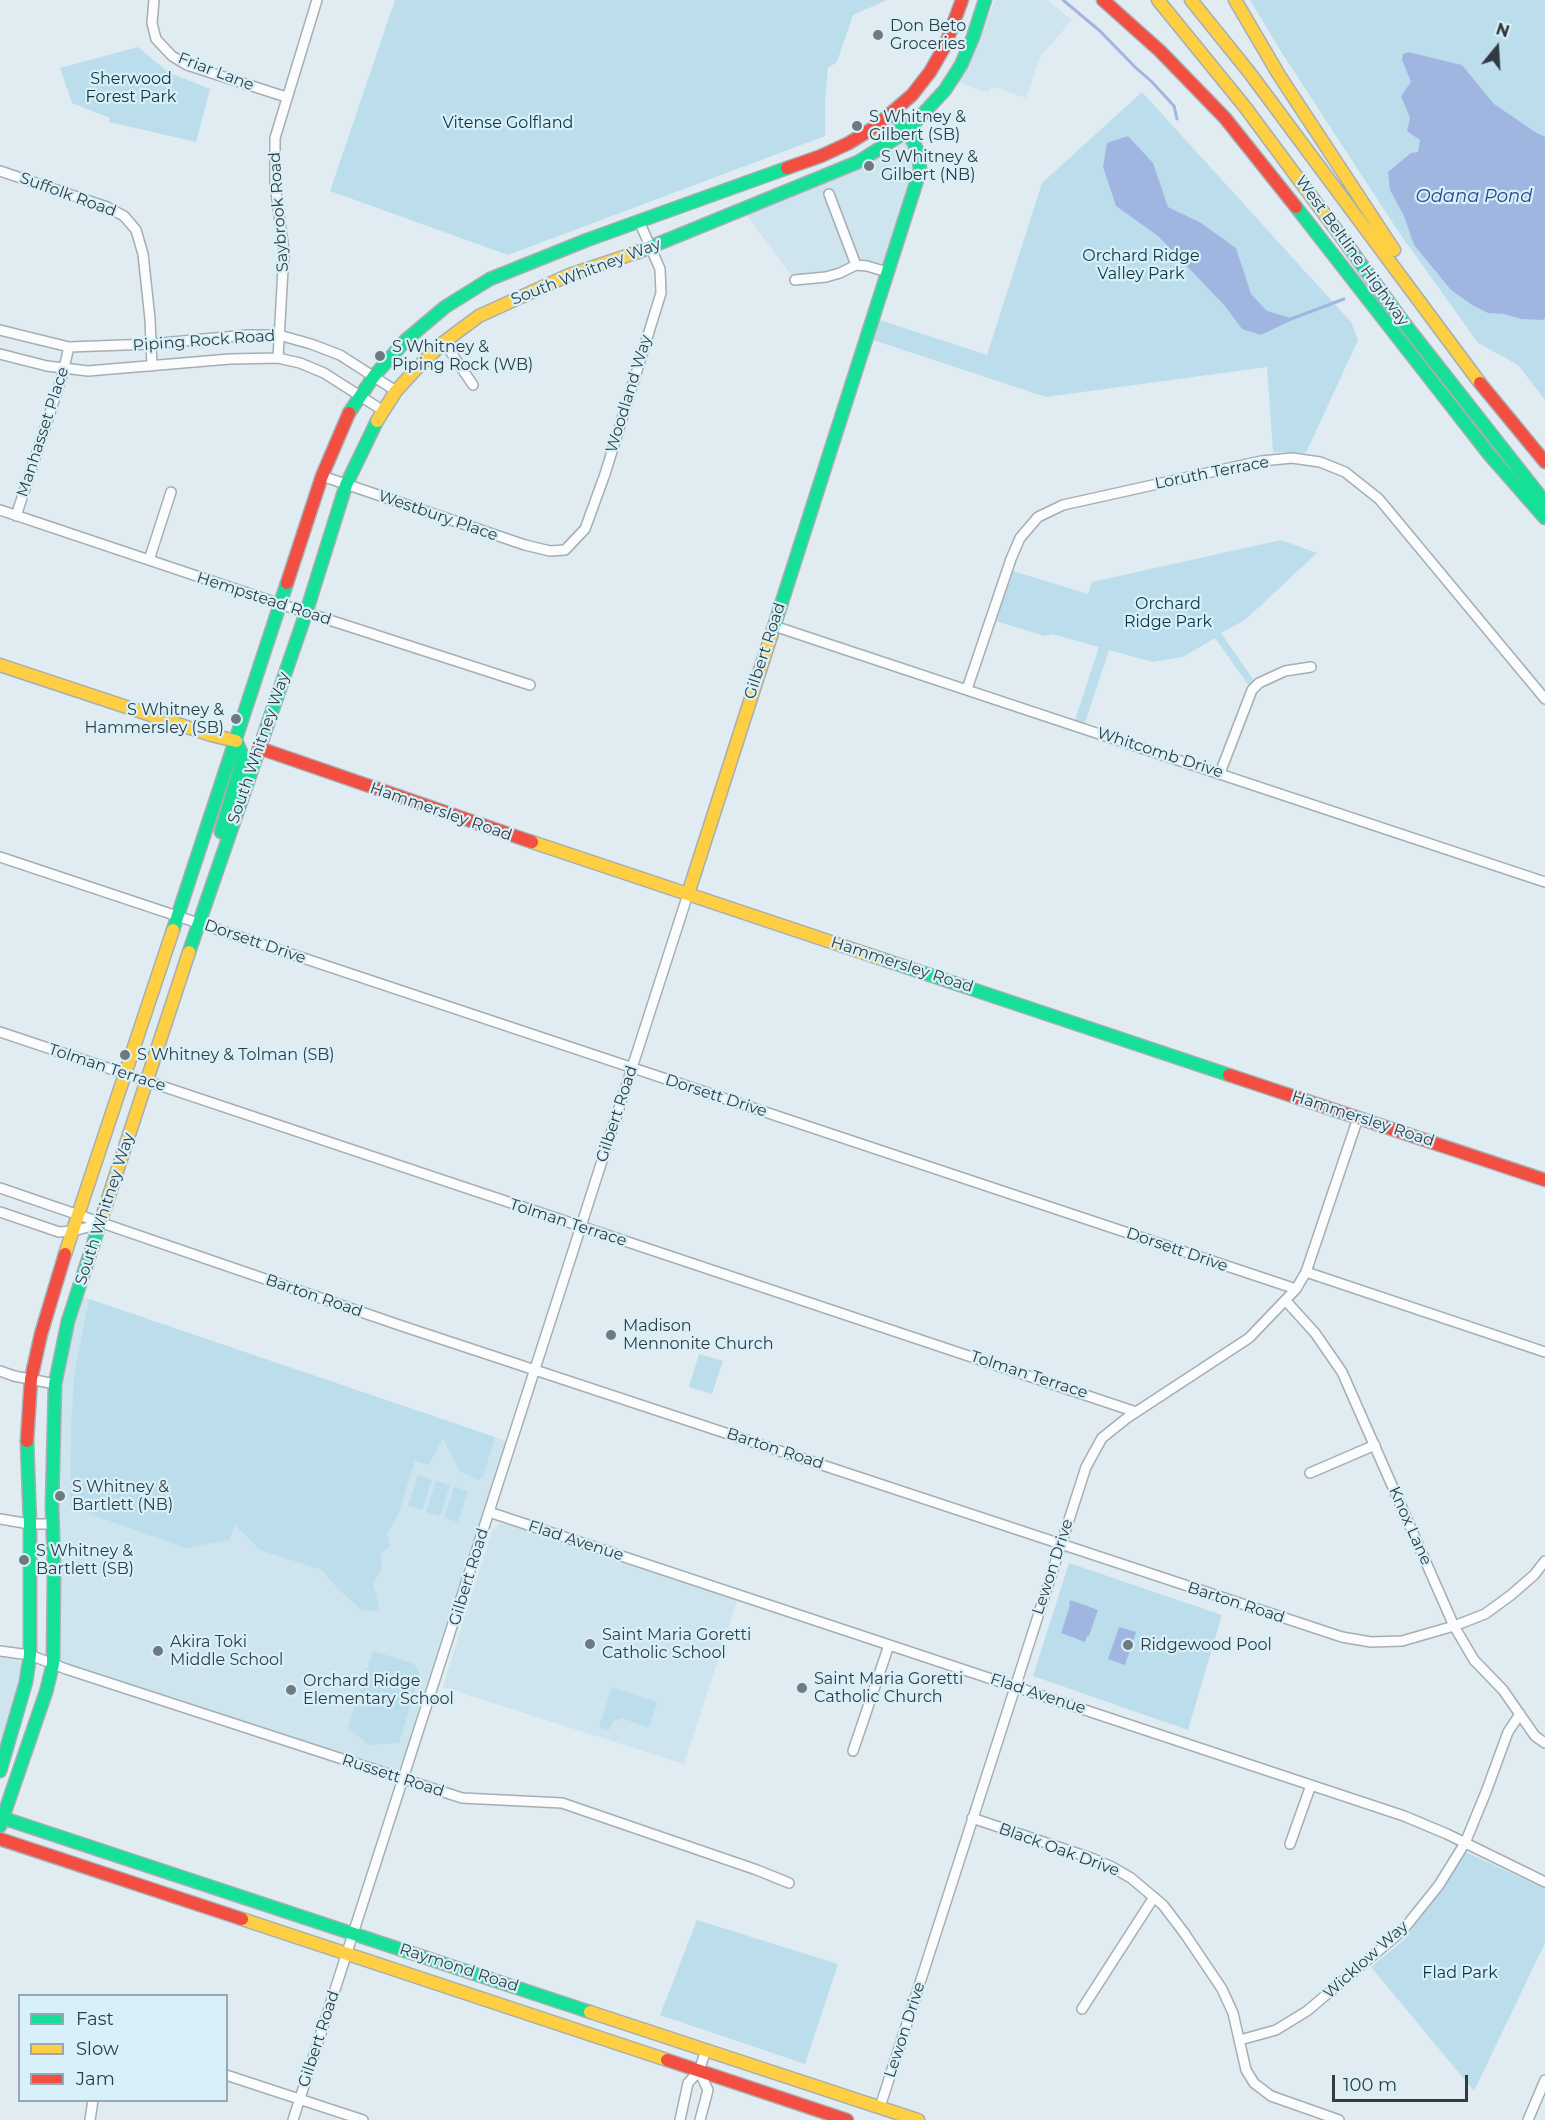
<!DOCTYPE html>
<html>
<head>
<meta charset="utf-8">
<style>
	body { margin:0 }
	#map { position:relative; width:1545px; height:2120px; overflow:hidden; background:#e0ecf2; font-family:Montserrat,sans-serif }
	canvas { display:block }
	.legend { position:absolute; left:18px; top:1994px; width:210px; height:108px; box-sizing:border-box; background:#d8f0fa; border:2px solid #96a8b0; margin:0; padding:8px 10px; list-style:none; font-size:18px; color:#323c40 }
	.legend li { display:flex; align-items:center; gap:12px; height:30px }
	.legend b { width:30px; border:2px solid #96a8b0 }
	.north { position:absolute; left:1467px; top:18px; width:60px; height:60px; -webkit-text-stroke:4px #d8f0fa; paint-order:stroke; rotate:18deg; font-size:16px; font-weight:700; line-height:24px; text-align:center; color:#323c40 }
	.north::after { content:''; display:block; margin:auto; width:21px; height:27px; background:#323c40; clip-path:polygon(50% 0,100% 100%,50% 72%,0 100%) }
	.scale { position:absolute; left:1332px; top:2075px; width:136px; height:27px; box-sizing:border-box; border:3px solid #323c40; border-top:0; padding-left:8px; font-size:18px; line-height:21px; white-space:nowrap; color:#323c40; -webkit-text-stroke:4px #d8f0fa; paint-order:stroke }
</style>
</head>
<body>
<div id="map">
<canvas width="1545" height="2120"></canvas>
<ul class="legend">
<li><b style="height:8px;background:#16e098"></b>Fast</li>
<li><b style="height:8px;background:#ffcf43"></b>Slow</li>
<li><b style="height:8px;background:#f24e42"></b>Jam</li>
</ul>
<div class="north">N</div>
<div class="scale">100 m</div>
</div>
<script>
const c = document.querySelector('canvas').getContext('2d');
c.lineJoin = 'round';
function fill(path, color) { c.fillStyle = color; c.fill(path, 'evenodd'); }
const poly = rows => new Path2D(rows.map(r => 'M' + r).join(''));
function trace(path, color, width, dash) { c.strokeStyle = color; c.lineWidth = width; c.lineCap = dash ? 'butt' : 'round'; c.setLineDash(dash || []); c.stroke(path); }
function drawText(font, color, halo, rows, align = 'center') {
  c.font = font + ' Montserrat,sans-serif'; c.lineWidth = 4.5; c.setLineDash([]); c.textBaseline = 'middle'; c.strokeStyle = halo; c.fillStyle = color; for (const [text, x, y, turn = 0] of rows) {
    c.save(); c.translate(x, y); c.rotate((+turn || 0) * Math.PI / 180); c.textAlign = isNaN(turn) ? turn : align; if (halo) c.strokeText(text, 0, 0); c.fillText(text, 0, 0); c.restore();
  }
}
const built = poly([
	[995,0,1047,0,1072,20,1040,57,1026,98,994,87,987,92,957,82,976,48],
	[907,131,919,155,887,272,867,266,840,273,795,280,742,209,813,181],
	[77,1295,512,1443,404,1781,53,1664,55,1384],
	[500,1524,506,1524,737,1601,684,1764,443,1687,492,1530],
	[0,1656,18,1659,23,1667,0,1748]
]);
const green = poly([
	[395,0,887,0,853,15,837,62,828,68,825,100,825,136,508,255,330,191],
	[1250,0,1545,0,1545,400,1518,365,1478,343,1398,231,1282,53],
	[138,47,168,72,210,89,196,142,109,122,110,118,72,103,60,68],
	[1142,92,1351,322,1358,340,1306,453,1273,452,1267,367,1046,397,873,340,880,320,987,355,1042,183],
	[1281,540,1317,553,1245,620,1221,633,1257,685,1252,690,1215,638,1183,657,1153,662,1109,650,1085,723,1075,720,1099,647,1052,634,1044,636,996,621,1013,571,1088,594,1092,582],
	[89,1299,495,1437,483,1477,478,1480,460,1471,443,1438,429,1465,415,1461,398,1515,387,1534,390,1546,380,1555,382,1568,373,1583,380,1611,362,1610,338,1589,322,1570,260,1550,235,1525,229,1540,186,1548,70,1507,71,1430,74,1376],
	[699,1354,723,1361,712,1394,689,1387],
	[418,1475,432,1480,422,1510,408,1506],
	[436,1481,450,1485,440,1516,426,1512],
	[454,1487,468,1491,458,1522,444,1518],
	[1069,1563,1222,1615,1188,1730,1033,1676],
	[373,1651,414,1664,420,1674,399,1743,369,1745,348,1728],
	[612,1687,657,1702,649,1728,622,1718,613,1722,609,1730,599,1727],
	[1466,1852,1545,1889,1545,1943,1474,2091,1371,1967,1405,1939],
	[697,1920,838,1964,805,2064,660,2015]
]);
const water = poly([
	[1408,52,1462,65,1494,104,1535,132,1545,137,1545,318,1543,320,1521,319,1504,314,1488,313,1472,305,1451,290,1414,245,1404,216,1390,190,1388,172,1411,153,1418,152,1420,140,1407,131,1410,118,1401,96,1411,82,1402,60,1403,54],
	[1128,136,1153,163,1168,207,1201,223,1236,248,1251,294,1267,311,1294,319,1261,335,1242,329,1225,306,1158,236,1116,206,1103,167,1107,143],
	[1070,1600,1098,1610,1089,1636,1087,1636,1085,1642,1061,1633,1070,1605,1069,1604],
	[1119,1627,1136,1632,1125,1665,1108,1659]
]);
const stream = poly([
	[1063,0,1100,31,1135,67,1152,82,1174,106,1177,119],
	[1291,319,1344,299]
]);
const street = poly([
	[154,0,152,23,156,39,172,56,187,65,286,97],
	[0,171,107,207,124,216,136,230,143,254,150,319,152,366],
	[829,194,856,265],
	[795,280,826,277,840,273,856,265,867,266,887,272],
	[0,330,69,347,151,344,247,335,279,335,311,344,340,355,396,391],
	[444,342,473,385],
	[0,354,47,366,88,371,230,359,278,358,300,363,324,373,382,410],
	[278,358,284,251,275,185,275,138,317,0],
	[322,476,525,545,550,551,565,550,585,529,605,474,661,293,660,269,639,221],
	[0,510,280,604,530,685],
	[16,516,62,376,69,347],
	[149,560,171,492],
	[774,626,1545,882],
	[967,689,1011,559,1020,538,1038,517,1063,505,1261,461,1292,458,1320,462,1345,472,1379,499,1545,699],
	[1220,773,1252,690,1259,683,1285,671,1311,667],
	[0,857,1296,1289],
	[0,1032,1136,1412],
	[0,1188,402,1326,1342,1637,1371,1642,1402,1641,1454,1626,1485,1614,1511,1595,1534,1575,1545,1561],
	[0,1212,59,1232,73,1231,100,1224],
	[1306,1272,1545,1352],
	[1286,1301,1315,1333,1342,1372,1454,1626,1474,1660,1503,1690,1535,1736,1545,1743],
	[0,1371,14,1376,55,1384],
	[1310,1473,1375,1445],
	[489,1512,1404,1816,1447,1834,1545,1882],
	[0,1519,30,1524,53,1524],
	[0,1651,30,1655,66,1669,462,1798,562,1803,757,1870,789,1883],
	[853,1751,889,1645],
	[972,1818,1091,1858,1112,1867,1131,1878,1163,1905,1185,1934,1222,1989,1233,2013,1246,2070,1254,2083,1271,2096,1339,2120],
	[1290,1844,1311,1785],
	[1082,2009,1154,1897],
	[1240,2040,1276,2030,1307,2011,1403,1930,1439,1885,1465,1843,1486,1792,1508,1732,1520,1714],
	[699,2071,708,2090,700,2120],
	[226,2075,363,2120],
	[880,2107,1086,1467,1102,1438,1127,1418,1249,1338,1296,1289,1306,1272,1358,1118],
	[90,2120,93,2100],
	[293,2120,688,894],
	[680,2120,688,2083,699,2071,706,2050],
	[1528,2120,1545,2080]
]);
const fast = poly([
	[1296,207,1488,453,1545,518],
	[1340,235,1404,323,1544,501],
	[638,252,858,162,907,131,945,90,961,65,973,37,985,0],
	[349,413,374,376,406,340,445,307,490,279,587,240,787,168],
	[771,636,920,171,919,155,913,141,894,113],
	[221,832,241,763,241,752,236,741],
	[173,930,287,583],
	[189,952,306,613,346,485,377,421],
	[885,960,1229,1075],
	[0,1771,26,1682,30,1655,30,1524,27,1441],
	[0,1817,590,2012],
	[0,1826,46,1692,53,1664,54,1570,52,1505,55,1384,68,1321,102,1217]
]);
const slow = poly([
	[1158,0,1245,107,1340,235],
	[1191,0,1249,72,1480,383],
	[1235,0,1279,75,1394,250],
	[377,421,396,391,417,368,444,342,479,316,569,275,638,252],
	[0,665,211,735,236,741],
	[532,842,885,960],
	[688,894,771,636],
	[102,1217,189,952],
	[65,1254,173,930],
	[242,1919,667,2060],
	[590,2012,918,2120]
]);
const jam = poly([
	[1103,0,1160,51,1225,118,1296,207],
	[787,168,821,156,849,143,875,127,912,95,930,72,945,46,962,0],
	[1480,383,1545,462],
	[287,583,322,476,349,413],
	[259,748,532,842],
	[1229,1075,1545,1180],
	[27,1441,31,1379,41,1334,65,1254],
	[0,1839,242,1919],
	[667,2060,847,2120]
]);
const markers = [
	[878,35,6,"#6f7a7e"],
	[857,126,6,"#6f7a7e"],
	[869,166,6,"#6f7a7e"],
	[380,356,6,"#6f7a7e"],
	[236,719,6,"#6f7a7e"],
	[125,1055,6,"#6f7a7e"],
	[611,1335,6,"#6f7a7e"],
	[60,1496,6,"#6f7a7e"],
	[24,1560,6,"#6f7a7e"],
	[590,1644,6,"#6f7a7e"],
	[1128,1645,6,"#6f7a7e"],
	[158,1651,6,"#6f7a7e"],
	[802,1688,6,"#6f7a7e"],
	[291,1690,6,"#6f7a7e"]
];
const poiNames = [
	["Don Beto",890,26],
	["Groceries",890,44],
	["S Whitney &",869,117],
	["Gilbert (SB)",869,135],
	["S Whitney &",881,157],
	["Gilbert (NB)",881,175],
	["S Whitney &",392,347],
	["Piping Rock (WB)",392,365],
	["S Whitney &",224,710,"right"],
	["Hammersley (SB)",224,728,"right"],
	["S Whitney & Tolman (SB)",137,1055],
	["Madison",623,1326],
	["Mennonite Church",623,1344],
	["S Whitney &",72,1487],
	["Bartlett (NB)",72,1505],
	["S Whitney &",36,1551],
	["Bartlett (SB)",36,1569],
	["Saint Maria Goretti",602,1635],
	["Catholic School",602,1653],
	["Akira Toki",170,1642],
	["Middle School",170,1660],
	["Ridgewood Pool",1140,1645],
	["Saint Maria Goretti",814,1679],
	["Catholic Church",814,1697],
	["Orchard Ridge",303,1681],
	["Elementary School",303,1699]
];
const streetNames = [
	["Friar Lane",216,72,21],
	["Suffolk Road",68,195,20],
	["Saybrook Road",279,212,-94],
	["West Beltline Highway",1352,251,54],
	["South Whitney Way",586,272,-21],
	["Piping Rock Road",204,341,-4],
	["Woodland Way",629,394,-73],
	["Manhasset Place",43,432,-72],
	["Loruth Terrace",1212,473,-11],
	["Westbury Place",438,516,19],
	["Hempstead Road",264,599,18],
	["Gilbert Road",765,651,-72],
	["South Whitney Way",259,748,-71],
	["Whitcomb Drive",1160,753,18],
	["Hammersley Road",441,812,19],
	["Dorsett Drive",255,942,19],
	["Hammersley Road",902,965,18],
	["Tolman Terrace",107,1068,18],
	["Dorsett Drive",716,1096,18],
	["Gilbert Road",617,1114,-72],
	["Hammersley Road",1363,1119,18],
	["South Whitney Way",105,1209,-72],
	["Tolman Terrace",568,1223,18],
	["Dorsett Drive",1177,1250,19],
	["Barton Road",314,1296,19],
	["Tolman Terrace",1029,1375,18],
	["Barton Road",775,1449,18],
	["Knox Lane",1410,1526,66],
	["Flad Avenue",576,1541,18],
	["Lewon Drive",1053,1567,-72],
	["Gilbert Road",469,1577,-73],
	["Barton Road",1236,1603,18],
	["Flad Avenue",1038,1694,18],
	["Russett Road",393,1776,18],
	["Black Oak Drive",1059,1850,20],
	["Wicklow Way",1366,1960,-42],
	["Raymond Road",459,1968,18],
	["Lewon Drive",905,2030,-72],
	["Gilbert Road",319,2039,-72]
];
const parkNames = [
	["Sherwood",131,79],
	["Forest Park",131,97],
	["Vitense Golfland",508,123],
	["Orchard Ridge",1141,256],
	["Valley Park",1141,274],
	["Orchard",1168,604],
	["Ridge Park",1168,622],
	["Flad Park",1460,1973]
];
const waterNames = [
	["Odana Pond",1474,197]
];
fill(built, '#cee4ee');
fill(green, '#bcdeec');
fill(water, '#a0b6e1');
trace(stream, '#a0b6e1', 3);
trace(street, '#a5aeb3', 12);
trace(fast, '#a5aeb3', 15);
trace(slow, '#a5aeb3', 15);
trace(jam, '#a5aeb3', 15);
trace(street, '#fafcfd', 9);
trace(fast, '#16e098', 12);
trace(slow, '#ffcf43', 12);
trace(jam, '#f24e42', 12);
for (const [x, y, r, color] of markers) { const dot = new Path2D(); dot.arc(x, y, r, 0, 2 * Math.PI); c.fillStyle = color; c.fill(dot); trace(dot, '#d8f0fa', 2); }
drawText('16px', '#323c40', '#d8f0fa', poiNames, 'left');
drawText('16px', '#323c40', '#d8f0fa', streetNames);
drawText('16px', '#0c3541', '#d8f0fa', parkNames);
drawText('italic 18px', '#2a448b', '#d8f0fa', waterNames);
</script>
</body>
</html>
